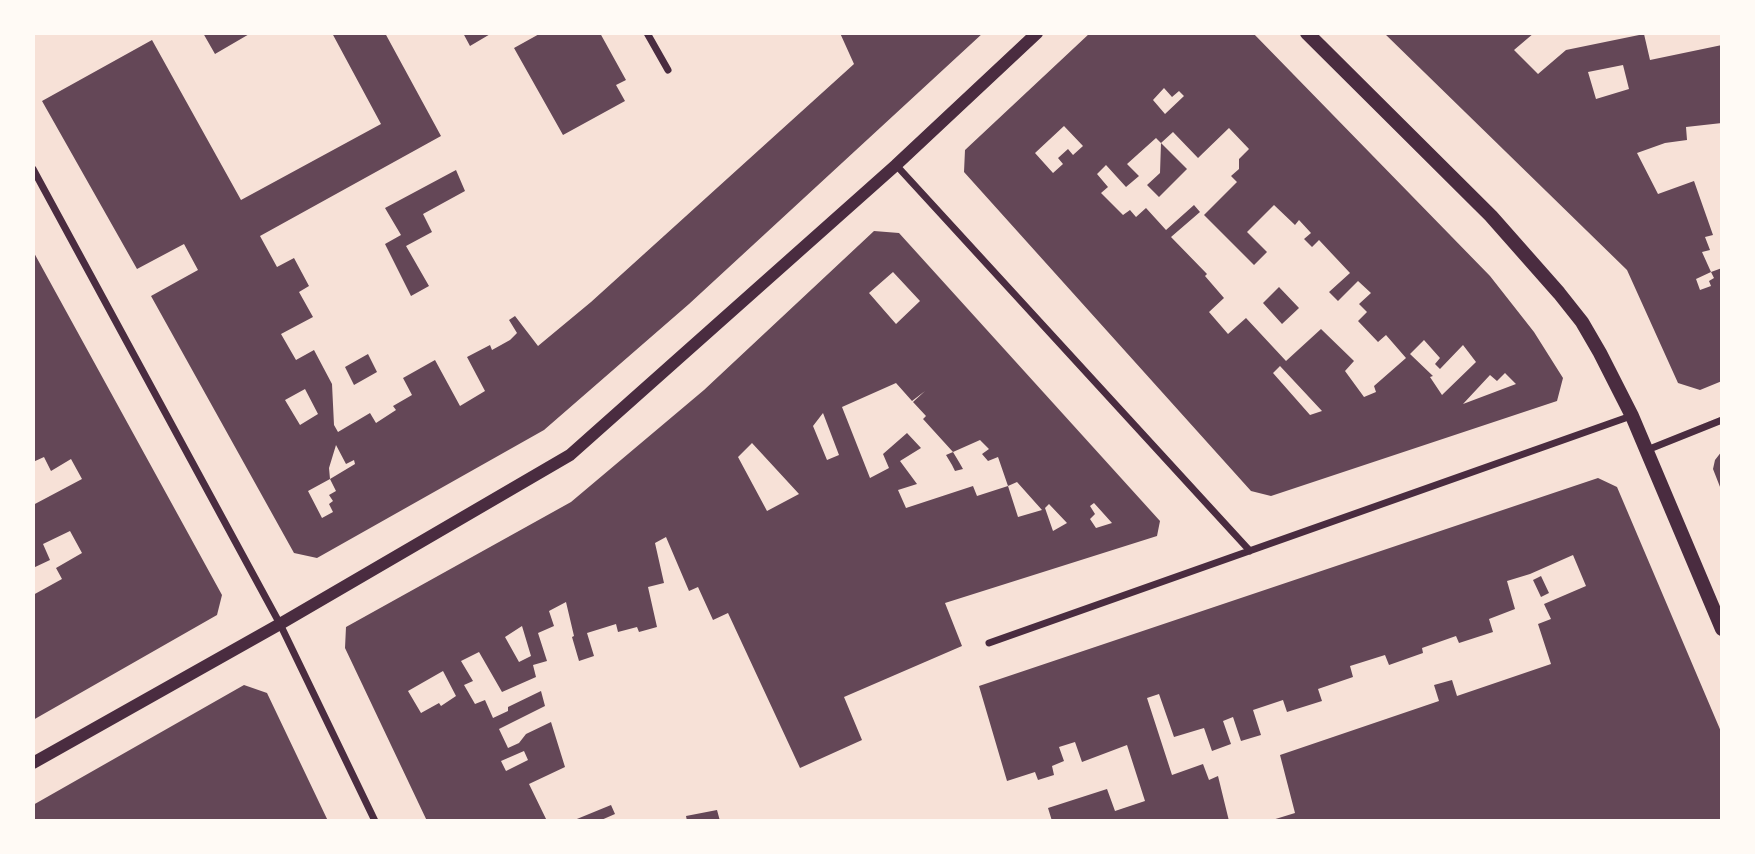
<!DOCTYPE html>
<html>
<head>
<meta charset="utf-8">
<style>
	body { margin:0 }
	#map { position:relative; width:1755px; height:854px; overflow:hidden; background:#f7e1d7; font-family:Raleway,sans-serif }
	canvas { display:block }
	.frame { position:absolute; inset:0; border:35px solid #fffaf5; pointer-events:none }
</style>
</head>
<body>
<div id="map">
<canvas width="1755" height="854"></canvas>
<div class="frame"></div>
</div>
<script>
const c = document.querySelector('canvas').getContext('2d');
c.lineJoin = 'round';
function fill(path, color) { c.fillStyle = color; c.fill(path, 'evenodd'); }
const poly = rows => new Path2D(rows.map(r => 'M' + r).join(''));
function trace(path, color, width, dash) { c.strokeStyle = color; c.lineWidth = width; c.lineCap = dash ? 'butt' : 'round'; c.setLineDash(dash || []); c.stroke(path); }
const building = poly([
	[203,33,251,33,215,54],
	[332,33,385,33,441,136,260,236,277,267,294,258,309,286,299,292,313,317,281,334,296,360,314,350,332,384,334,425,338,432,370,413,376,423,396,410,393,406,412,395,403,378,435,360,460,406,485,391,467,357,490,345,492,350,510,340,517,333,509,320,515,316,538,346,591,302,854,64,840,33,983,33,689,304,544,430,317,558,294,553,151,296,198,270,184,244,137,269,42,101,152,40,241,200,381,124],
	[305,389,318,414,300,425,285,400],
	[336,445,346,464,354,460,355,464,330,479,336,491,329,495,333,501,329,504,333,512,322,518,308,491,330,479,329,468],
	[463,33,492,33,470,46],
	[541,33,600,33,626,80,616,85,625,101,563,135,514,48],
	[1090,33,1253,33,1490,276,1534,332,1563,378,1557,401,1271,496,1251,491,964,172,965,150],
	[1164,88,1172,97,1179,91,1184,96,1165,114,1153,100],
	[1064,126,1083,146,1073,155,1068,149,1058,158,1063,164,1053,173,1035,153],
	[1229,128,1249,149,1239,159,1239,169,1231,176,1237,182,1204,215,1254,265,1267,252,1247,232,1274,205,1295,225,1299,220,1311,233,1304,239,1312,247,1319,240,1350,273,1329,292,1338,301,1358,281,1371,293,1359,304,1367,312,1358,321,1378,342,1386,335,1406,358,1374,386,1376,392,1364,397,1345,371,1354,361,1321,329,1286,361,1246,318,1228,334,1209,312,1224,298,1205,276,1207,274,1171,237,1200,212,1194,205,1166,230,1146,208,1136,217,1130,210,1123,215,1101,193,1108,187,1097,174,1106,165,1126,187,1139,176,1127,164,1156,138,1161,143,1173,132,1198,158],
	[1424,340,1440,358,1435,364,1440,369,1463,345,1476,362,1442,395,1430,377,1433,376,1410,354],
	[1280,366,1322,411,1310,415,1273,373],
	[1505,373,1516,384,1463,404,1490,375,1497,381],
	[1384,33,1534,33,1514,50,1538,74,1566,50,1644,34,1650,60,1722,45,1722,123,1686,127,1687,140,1665,143,1637,153,1658,194,1694,181,1713,235,1705,237,1710,250,1702,252,1711,272,1696,279,1700,290,1711,286,1709,281,1714,278,1711,272,1722,268,1722,381,1700,390,1678,383,1627,270],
	[1623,65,1629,89,1596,99,1588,72],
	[1161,143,1187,169,1159,197,1147,185,1160,173],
	[456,170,465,191,423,214,432,232,406,246,429,286,411,296,385,244,401,235,385,208],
	[874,231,899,233,1160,521,1157,536,945,603,962,646,844,697,862,740,800,768,728,613,713,620,698,587,689,591,666,537,655,543,664,583,648,587,657,627,639,632,637,627,618,632,616,624,587,633,594,656,579,661,572,637,574,636,566,602,549,611,554,626,538,633,547,661,533,665,536,677,502,692,479,652,461,661,473,681,464,685,475,704,485,700,493,718,508,711,508,707,541,691,545,706,499,729,508,748,519,743,526,734,551,722,565,767,529,784,547,821,427,821,345,648,346,627,571,502,704,390],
	[893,272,920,301,896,324,869,293],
	[896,383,912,401,925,391,913,402,926,416,923,419,953,452,980,440,989,449,982,454,988,461,998,457,1008,486,1017,482,1042,510,1018,517,1008,486,977,496,973,486,906,508,898,490,917,484,900,461,921,448,907,433,883,454,889,468,870,478,842,407],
	[823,413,839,455,827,460,813,426],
	[752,443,799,494,767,511,738,457],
	[1094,503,1112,523,1096,528,1090,519,1095,514,1090,506],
	[1049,504,1067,523,1053,531,1045,508],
	[522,626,531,656,519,662,505,637],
	[443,671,456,696,441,706,439,703,421,713,408,691],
	[524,751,528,760,506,771,501,761],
	[33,251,222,595,217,615,33,720,33,595,62,579,56,568,82,553,70,531,43,544,50,560,33,568,33,505,82,479,71,459,51,471,44,457,33,462],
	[1279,287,1299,308,1282,324,1263,303],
	[368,354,377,372,354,385,345,367],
	[1722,451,1722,492,1713,469,1715,460],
	[953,452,959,462,963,469,955,471,952,465,946,455],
	[1598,478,1617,487,1722,734,1722,821,1269,821,1295,813,1280,755,1439,701,1434,685,1452,680,1457,696,1551,664,1538,624,1551,619,1544,604,1586,586,1573,555,1530,574,1507,581,1515,609,1489,619,1493,632,1459,643,1456,636,1422,648,1423,653,1389,665,1385,655,1350,666,1353,677,1318,689,1322,701,1287,712,1283,700,1253,710,1261,735,1241,741,1233,717,1223,721,1231,744,1212,751,1204,728,1174,737,1159,694,1147,698,1172,775,1203,764,1209,780,1218,776,1229,821,1052,821,1048,808,1107,789,1115,811,1145,801,1127,745,1082,762,1075,742,1059,747,1064,761,1052,766,1054,775,1038,780,1035,772,1007,781,979,686],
	[1541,576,1549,593,1541,597,1533,580],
	[244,685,267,693,328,821,33,821,33,805],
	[611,805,615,814,599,821,572,821],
	[717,810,720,821,687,821,686,816]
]);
const minor = poly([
	[647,33,668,70],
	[896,165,1250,551],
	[33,169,280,624,375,821],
	[1647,450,1722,420],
	[989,643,1631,416]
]);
const tertiary = poly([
	[33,763,280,624,570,455,896,165,1037,33]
]);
const secondary = poly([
	[1307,33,1491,216,1559,293,1582,322,1600,353,1632,416,1722,629]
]);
fill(building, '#644757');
trace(minor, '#4a2c40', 7);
trace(tertiary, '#4a2c40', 12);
trace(secondary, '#4a2c40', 14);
</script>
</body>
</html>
